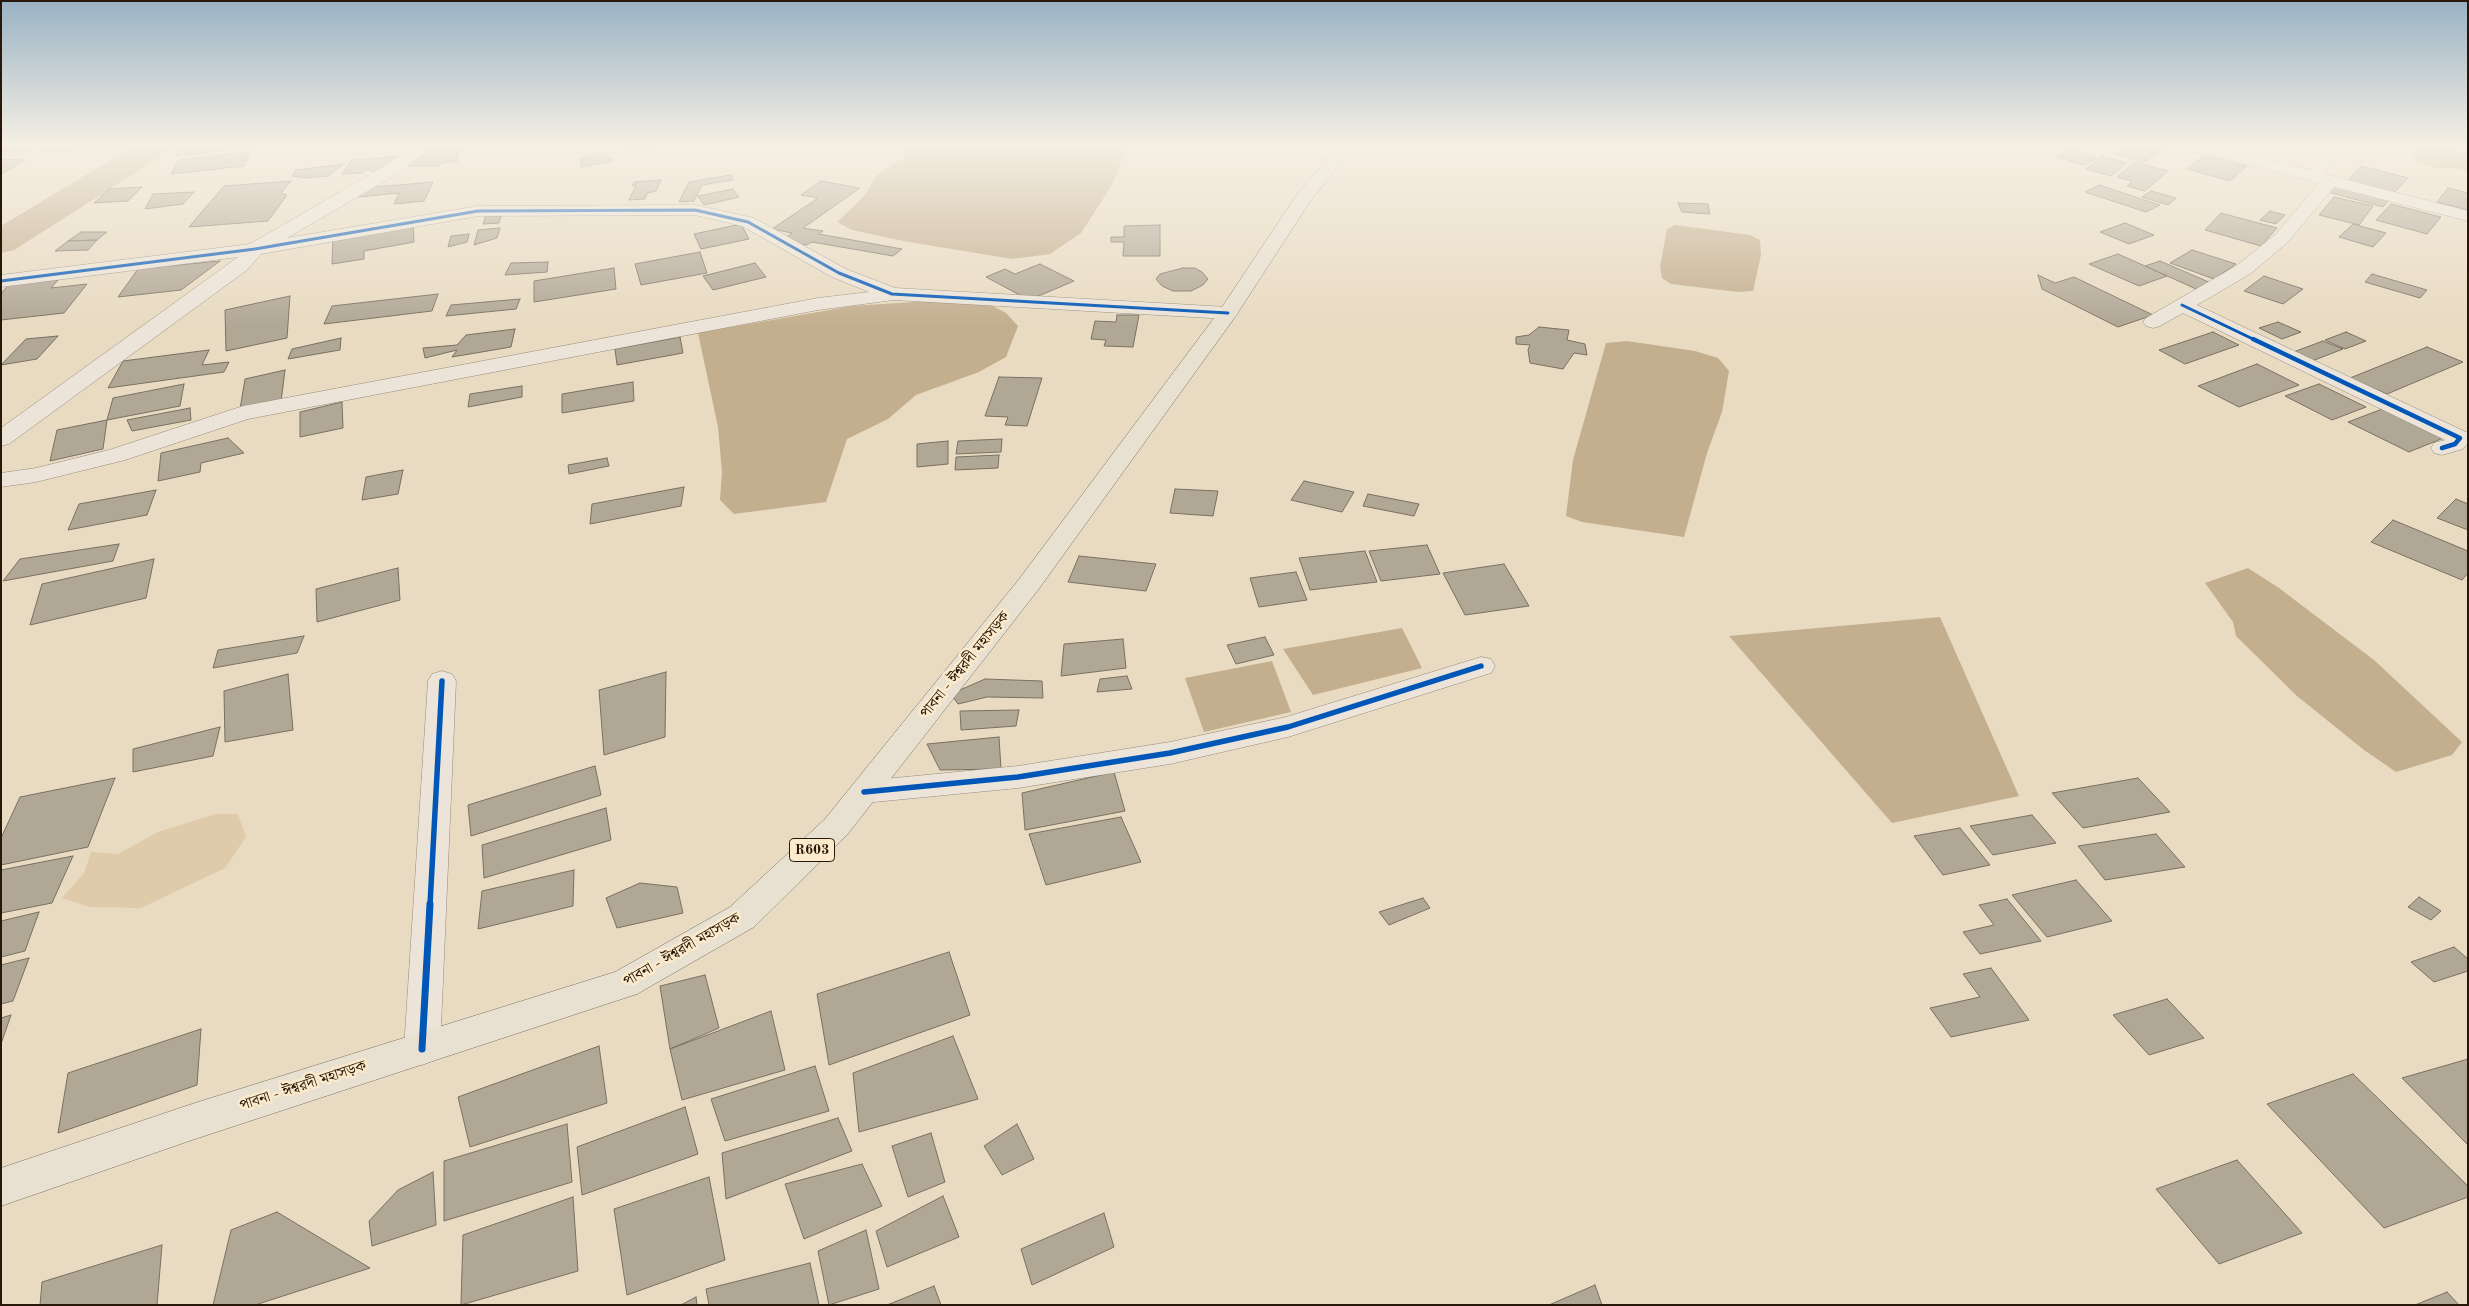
<!DOCTYPE html>
<html>
<head>
<meta charset="utf-8">
<style>
	body { margin:0 }
	#map { position:relative; width:2469px; height:1306px; overflow:hidden; background:#e9dbc2; font-family:"Old Standard TT",serif }
	canvas { display:block }
	.frame { position:absolute; inset:0; border:2px solid #281809; pointer-events:none }
</style>
</head>
<body>
<div id="map">
<canvas width="2469" height="1306"></canvas>
<div class="frame"></div>
</div>
<script>
const c = document.querySelector('canvas').getContext('2d');
c.lineJoin = 'round';
function fill(path, color) { c.fillStyle = color; c.fill(path, 'evenodd'); }
const poly = rows => new Path2D(rows.map(r => 'M' + r).join(''));
function trace(path, color, width, dash) { c.strokeStyle = color; c.lineWidth = width; c.lineCap = dash ? 'butt' : 'round'; c.setLineDash(dash || []); c.stroke(path); }
function drawText(font, color, halo, rows, align = 'center') {
  c.font = font + ' "Old Standard TT","Noto Serif Bengali",serif'; c.lineWidth = 5; c.setLineDash([]); c.textBaseline = 'middle'; c.strokeStyle = halo; c.fillStyle = color; for (const [text, x, y, turn = 0] of rows) {
    c.save(); c.translate(x, y); c.rotate((+turn || 0) * Math.PI / 180); c.textAlign = isNaN(turn) ? turn : align; if (halo) c.strokeText(text, 0, 0); c.fillText(text, 0, 0); c.restore();
  }
}
const green = poly([
	[216,814,238,814,246,837,225,868,141,908,90,907,62,898,84,873,91,852,118,854,158,832]
]);
const water = poly([
	[912,144,1127,144,1127,146,1112,185,1081,233,1050,254,1012,259,903,241,852,230,837,222,865,195,876,176,905,156],
	[2424,146,2443,147,2468,154,2468,171,2455,168,2438,169,2418,162,2412,153],
	[1675,225,1750,235,1760,240,1761,255,1753,291,1738,292,1671,284,1662,278,1660,267,1667,229],
	[929,301,991,305,1006,313,1018,326,1006,357,979,372,916,395,888,419,847,439,826,502,734,514,720,500,722,472,718,427,698,333,852,306],
	[1627,341,1695,351,1718,358,1729,371,1722,412,1707,453,1684,537,1582,522,1566,516,1573,460,1606,343],
	[2248,568,2279,588,2374,660,2462,742,2452,755,2396,772,2364,750,2297,696,2236,636,2233,622,2205,583],
	[1940,617,2019,796,1892,823,1729,636],
	[1402,628,1422,668,1313,695,1283,649],
	[1272,661,1291,712,1204,732,1185,678]
]);
const river = poly([
	[137,144,175,144,170,151,14,250,1,253,1,226,137,144]
]);
const building = poly([
	[1,144,35,144,28,151,1,152,1,144],
	[50,144,139,144,132,149,39,151,50,144],
	[181,144,256,144,255,146,175,156,181,144],
	[618,144,662,144,629,150,618,144],
	[2129,144,2169,144,2144,162,2115,154,2129,144],
	[458,149,458,161,442,163,439,166,406,166,424,150,458,149],
	[2069,149,2097,158,2084,165,2057,157,2069,149],
	[250,152,244,166,171,174,179,160,250,152],
	[603,153,613,161,581,167,580,158,603,153],
	[2204,155,2247,166,2230,181,2187,169,2204,155],
	[400,156,375,173,371,170,363,170,363,173,342,174,352,160,400,156],
	[2102,156,2127,163,2111,176,2086,169,2102,156],
	[1,159,25,160,1,174,1,159],
	[2135,162,2168,171,2145,191,2127,186,2132,181,2117,177,2135,162],
	[344,164,328,176,306,178,292,176,296,170,344,164],
	[2361,166,2408,178,2394,193,2347,181,2361,166],
	[731,175,733,180,702,185,694,201,679,202,689,182,731,175],
	[661,180,656,191,647,193,645,199,629,200,636,185,632,186,634,182,661,180],
	[291,181,281,193,287,195,268,221,189,227,224,186,291,181],
	[821,181,860,188,803,228,823,231,819,234,902,249,893,256,812,242,806,245,781,241,792,233,772,229,818,198,801,195,821,181],
	[433,182,424,201,394,204,399,193,359,197,363,188,433,182],
	[2099,185,2160,205,2146,212,2085,192,2099,185],
	[2335,185,2390,199,2383,207,2328,192,2335,185],
	[142,187,128,201,94,203,109,189,142,187],
	[2448,188,2468,193,2468,210,2437,202,2448,188],
	[733,189,739,197,704,205,698,196,733,189],
	[2151,191,2176,198,2168,205,2142,197,2151,191],
	[194,192,183,204,145,209,153,194,194,192],
	[2334,197,2373,206,2359,225,2319,215,2334,197],
	[1678,203,1708,204,1710,214,1682,212,1678,203],
	[2391,204,2441,217,2427,234,2376,220,2391,204],
	[2270,211,2285,215,2276,224,2260,220,2270,211],
	[487,212,502,212,499,223,483,224,487,212],
	[2221,213,2277,228,2261,246,2205,230,2221,213],
	[413,222,414,242,364,251,364,259,332,264,333,236,413,222],
	[2125,223,2154,235,2129,244,2100,232,2125,223],
	[741,224,749,239,701,249,694,234,741,224],
	[2353,224,2386,233,2373,247,2339,237,2353,224],
	[1160,225,1160,256,1123,256,1124,242,1111,242,1111,237,1124,237,1124,226,1160,225],
	[500,228,497,238,474,245,478,230,500,228],
	[81,232,107,232,97,240,68,241,81,232],
	[469,234,467,242,448,247,451,236,469,234],
	[97,240,88,250,55,251,68,241,97,240],
	[2192,250,2236,264,2214,279,2170,263,2192,250],
	[700,252,707,273,641,285,635,264,700,252],
	[2118,254,2145,266,2167,276,2139,286,2089,264,2118,254],
	[220,261,181,290,118,297,138,269,220,261],
	[2160,261,2211,283,2196,289,2145,266,2160,261],
	[548,262,547,272,505,275,511,263,548,262],
	[755,263,766,277,713,290,703,276,755,263],
	[1040,264,1074,281,1029,300,986,277,1005,269,1015,274,1040,264],
	[614,268,616,289,534,302,534,281,614,268],
	[1183,268,1195,268,1202,272,1208,279,1203,285,1191,291,1173,291,1162,286,1156,279,1160,274,1183,268],
	[2372,274,2427,290,2420,298,2365,282,2372,274],
	[2038,275,2055,283,2074,277,2153,315,2118,327,2042,289,2038,275],
	[2264,276,2303,289,2283,304,2244,291,2264,276],
	[58,280,51,288,87,284,64,313,1,320,1,294,8,285,58,280],
	[438,294,432,311,324,324,332,306,438,294],
	[290,296,287,338,226,351,225,310,290,296],
	[520,299,516,309,446,316,451,305,520,299],
	[1117,315,1139,315,1133,347,1104,346,1106,340,1091,339,1095,321,1116,322,1117,315],
	[2278,322,2301,332,2282,339,2259,328,2278,322],
	[1539,327,1569,330,1567,340,1585,344,1587,355,1574,353,1563,369,1530,363,1528,350,1530,345,1516,344,1516,337,1529,335,1539,327],
	[515,329,511,347,452,357,457,350,425,358,423,348,457,345,466,335,515,329],
	[2213,332,2239,345,2185,364,2159,350,2213,332],
	[2346,332,2366,341,2345,349,2325,340,2346,332],
	[58,336,37,359,1,365,26,339,58,336],
	[680,337,683,353,617,365,615,349,680,337],
	[341,338,340,350,288,359,292,349,341,338],
	[2323,341,2343,349,2307,363,2288,354,2323,341],
	[2427,347,2463,362,2387,394,2350,378,2427,347],
	[209,350,202,365,229,362,224,372,108,388,123,361,209,350],
	[2257,364,2299,385,2239,407,2198,386,2257,364],
	[285,370,281,402,240,409,245,379,285,370],
	[999,377,1042,378,1027,426,1005,425,1008,417,985,416,999,377],
	[633,382,634,401,562,413,562,394,633,382],
	[184,384,180,406,107,420,113,398,184,384],
	[2319,384,2366,407,2332,420,2285,396,2319,384],
	[522,386,522,397,468,407,470,394,522,386],
	[342,402,343,428,300,437,300,412,342,402],
	[190,408,191,420,132,431,127,420,190,408],
	[2385,408,2446,437,2409,452,2348,422,2385,408],
	[107,420,103,449,50,461,57,430,107,420],
	[228,438,244,453,201,463,200,472,158,481,161,453,228,438],
	[1002,439,1001,452,956,454,958,441,1002,439],
	[948,441,948,464,917,467,917,444,948,441],
	[999,455,998,468,955,470,956,457,999,455],
	[607,458,609,466,569,474,568,465,607,458],
	[403,470,398,494,362,500,366,477,403,470],
	[1304,481,1354,492,1342,512,1291,500,1304,481],
	[684,487,681,506,590,524,592,504,684,487],
	[1175,489,1218,491,1213,516,1170,513,1175,489],
	[156,490,147,515,68,530,79,504,156,490],
	[1368,494,1419,504,1414,516,1363,506,1368,494],
	[2456,499,2468,504,2468,530,2437,518,2456,499],
	[2393,520,2468,551,2468,573,2462,580,2371,542,2393,520],
	[119,544,113,561,3,581,20,559,119,544],
	[1427,545,1440,574,1381,581,1369,551,1427,545],
	[1365,551,1377,582,1310,590,1299,558,1365,551],
	[1079,556,1156,564,1146,591,1068,582,1079,556],
	[154,559,146,598,30,625,42,584,154,559],
	[1504,564,1529,606,1465,615,1443,573,1504,564],
	[398,568,400,600,317,622,316,589,398,568],
	[1296,572,1307,600,1259,607,1250,578,1296,572],
	[304,636,297,653,213,668,218,650,304,636],
	[1265,637,1274,655,1236,664,1227,645,1265,637],
	[1123,639,1126,668,1061,676,1064,644,1123,639],
	[666,672,665,737,604,755,599,690,666,672],
	[288,674,293,730,225,742,224,691,288,674],
	[1127,676,1132,689,1097,692,1100,679,1127,676],
	[985,679,1042,681,1043,698,987,697,958,704,951,694,985,679],
	[1019,710,1016,726,961,730,960,711,1019,710],
	[220,727,213,756,133,772,133,749,220,727],
	[999,737,1001,769,940,770,927,744,999,737],
	[595,766,601,795,471,836,468,805,595,766],
	[1114,772,1125,811,1025,830,1022,793,1114,772],
	[115,778,88,847,1,865,1,838,20,797,115,778],
	[2138,778,2170,812,2083,828,2052,793,2138,778],
	[606,808,611,840,484,878,482,845,606,808],
	[2032,815,2056,843,1993,855,1970,826,2032,815],
	[1121,817,1141,862,1046,885,1029,834,1121,817],
	[1960,828,1990,865,1943,875,1914,836,1960,828],
	[2156,834,2185,867,2105,880,2078,846,2156,834],
	[73,856,52,903,1,913,1,870,73,856],
	[574,870,573,906,478,929,482,891,574,870],
	[2076,880,2112,921,2047,937,2012,895,2076,880],
	[640,883,677,887,683,913,617,928,606,898,640,883],
	[2419,897,2441,911,2431,920,2408,907,2419,897],
	[1423,898,1430,908,1389,925,1379,912,1423,898],
	[2007,899,2041,941,1980,954,1963,932,1994,925,1979,905,2007,899],
	[39,912,25,951,1,957,1,921,39,912],
	[2454,947,2468,959,2468,971,2434,982,2411,962,2454,947],
	[949,952,970,1015,829,1065,817,994,949,952],
	[29,958,13,1001,1,1004,1,965,29,958],
	[1991,968,2029,1020,1951,1037,1930,1008,1980,997,1963,974,1991,968],
	[705,975,719,1028,670,1049,660,986,705,975],
	[2167,999,2204,1038,2149,1055,2113,1015,2167,999],
	[771,1011,785,1070,682,1100,670,1049,771,1011],
	[11,1015,1,1044,1,1018,11,1015],
	[201,1029,197,1085,58,1133,68,1073,201,1029],
	[953,1036,978,1099,859,1132,853,1073,953,1036],
	[599,1046,607,1103,470,1147,458,1097,599,1046],
	[2468,1059,2468,1145,2402,1078,2468,1059],
	[815,1066,829,1111,725,1141,711,1099,815,1066],
	[2353,1074,2468,1186,2468,1197,2384,1228,2267,1104,2353,1074],
	[685,1107,698,1154,582,1195,577,1147,685,1107],
	[838,1118,852,1151,726,1199,722,1153,838,1118],
	[567,1124,572,1182,444,1221,444,1161,567,1124],
	[1017,1124,1034,1159,1002,1175,984,1146,1017,1124],
	[931,1133,945,1182,908,1197,892,1146,931,1133],
	[2237,1160,2302,1233,2219,1264,2156,1189,2237,1160],
	[862,1164,882,1206,804,1239,785,1184,862,1164],
	[433,1172,436,1225,372,1246,369,1221,398,1190,433,1172],
	[709,1177,725,1260,627,1295,614,1209,709,1177],
	[943,1196,959,1237,887,1267,876,1231,943,1196],
	[573,1197,578,1271,461,1305,463,1235,573,1197],
	[277,1212,370,1268,255,1305,213,1305,231,1230,277,1212],
	[1104,1213,1114,1247,1032,1285,1021,1249,1104,1213],
	[866,1230,879,1289,829,1305,818,1251,866,1230],
	[162,1245,157,1305,40,1305,42,1282,162,1245],
	[810,1263,819,1305,709,1305,706,1289,810,1263],
	[1595,1285,1602,1305,1549,1305,1595,1285],
	[934,1286,941,1305,887,1305,934,1286],
	[2447,1292,2459,1305,2415,1305,2447,1292],
	[696,1297,697,1305,681,1305,696,1297]
]);
const minor = poly([
	[419,144,437,144,397,174,287,238,478,206,695,205,754,218,846,269,895,288,1228,307,1235,309,1238,313,1235,317,1228,319,894,300,818,310,248,419,125,460,36,482,1,487,1,473,36,468,109,450,243,406,818,298,869,292,832,277,742,226,695,215,478,216,261,254,247,270,9,444,1,446,1,428,238,257,1,287,1,275,250,244,385,166,419,144],
	[1251,144,1300,144,1341,148,1347,150,1349,153,1347,156,1341,158,1259,149,1251,144],
	[2180,144,2206,144,2309,170,2332,144,2348,144,2324,174,2468,211,2468,221,2334,187,2288,242,2250,274,2197,305,2468,433,2468,443,2463,449,2442,455,2434,453,2431,448,2434,443,2445,440,2183,313,2160,326,2153,328,2146,326,2143,322,2146,318,2236,266,2276,234,2319,183,2182,147,2180,144],
	[1481,657,1491,659,1495,666,1491,673,1288,737,1170,764,1018,788,864,803,853,800,849,792,853,784,864,781,1018,766,1170,742,1286,717,1481,657],
	[442,671,452,674,456,681,440,1049,435,1060,422,1065,409,1060,404,1049,428,681,432,674,442,671]
]);
const major = poly([
	[1341,144,1357,144,1311,200,1235,317,1038,590,847,835,754,927,637,994,195,1139,1,1206,1,1168,195,1103,615,972,730,907,825,819,1020,578,1220,310,1298,193,1341,144]
]);
const cyclewayFar3 = poly([
	[1,281,255,249,478,211,695,210,748,222,839,273,892,294,1228,313],
	[2182,305,2255,340]
]);
const cyclewayFar2 = poly([
	[2253,339,2460,438,2455,444,2442,448]
]);
const cyclewayFar1 = poly([
	[864,792,1018,777,1170,753,1288,727,1481,666],
	[430,905,442,681]
]);
const cycleway = poly([
	[422,1049,430,904]
]);
const shields = [
	[812,850,45]
];
const shieldNames = [
	["R603",812,850]
];
const streetNames = [
	["পাবনা - ঈশ্বরদী মহাসড়ক",965,665,-51],
	["পাবনা - ঈশ্বরদী মহাসড়ক",682,950,-30],
	["পাবনা - ঈশ্বরদী মহাসড়ক",303,1086,-18]
];
fill(green, '#dfcaa9');
fill(water, '#c3ae8e');
fill(river, '#c3ae8e');
fill(building, '#b1a795');
trace(building, '#797062', 1);
trace(minor, '#948a7a', 1);
trace(major, '#797062', 1);
fill(minor, '#ece4d8');
fill(major, '#e8e0d1');
trace(cyclewayFar3, '#0057b8', 3);
trace(cyclewayFar2, '#0057b8', 4.5);
trace(cyclewayFar1, '#0057b8', 5.5);
trace(cycleway, '#0057b8', 7);
const sky = c.createLinearGradient(0, 0, 0, 327);
sky.addColorStop(0, '#99b2c4');
sky.addColorStop(0.44, '#f5efe4');
sky.addColorStop(1, '#f5efe400');
c.fillStyle = sky;
c.fillRect(0, 0, 2469, 327);
for (const [x, y, w] of shields) { const box = new Path2D(); box.roundRect(x - w / 2, y - 11.5, w, 23, 4); c.fillStyle = '#fceacc'; c.fill(box); trace(box, '#281809', 1); }
drawText('bold 14px', '#281809', null, shieldNames);
drawText('15px', '#281809', '#fceacc', streetNames);
</script>
</body>
</html>
